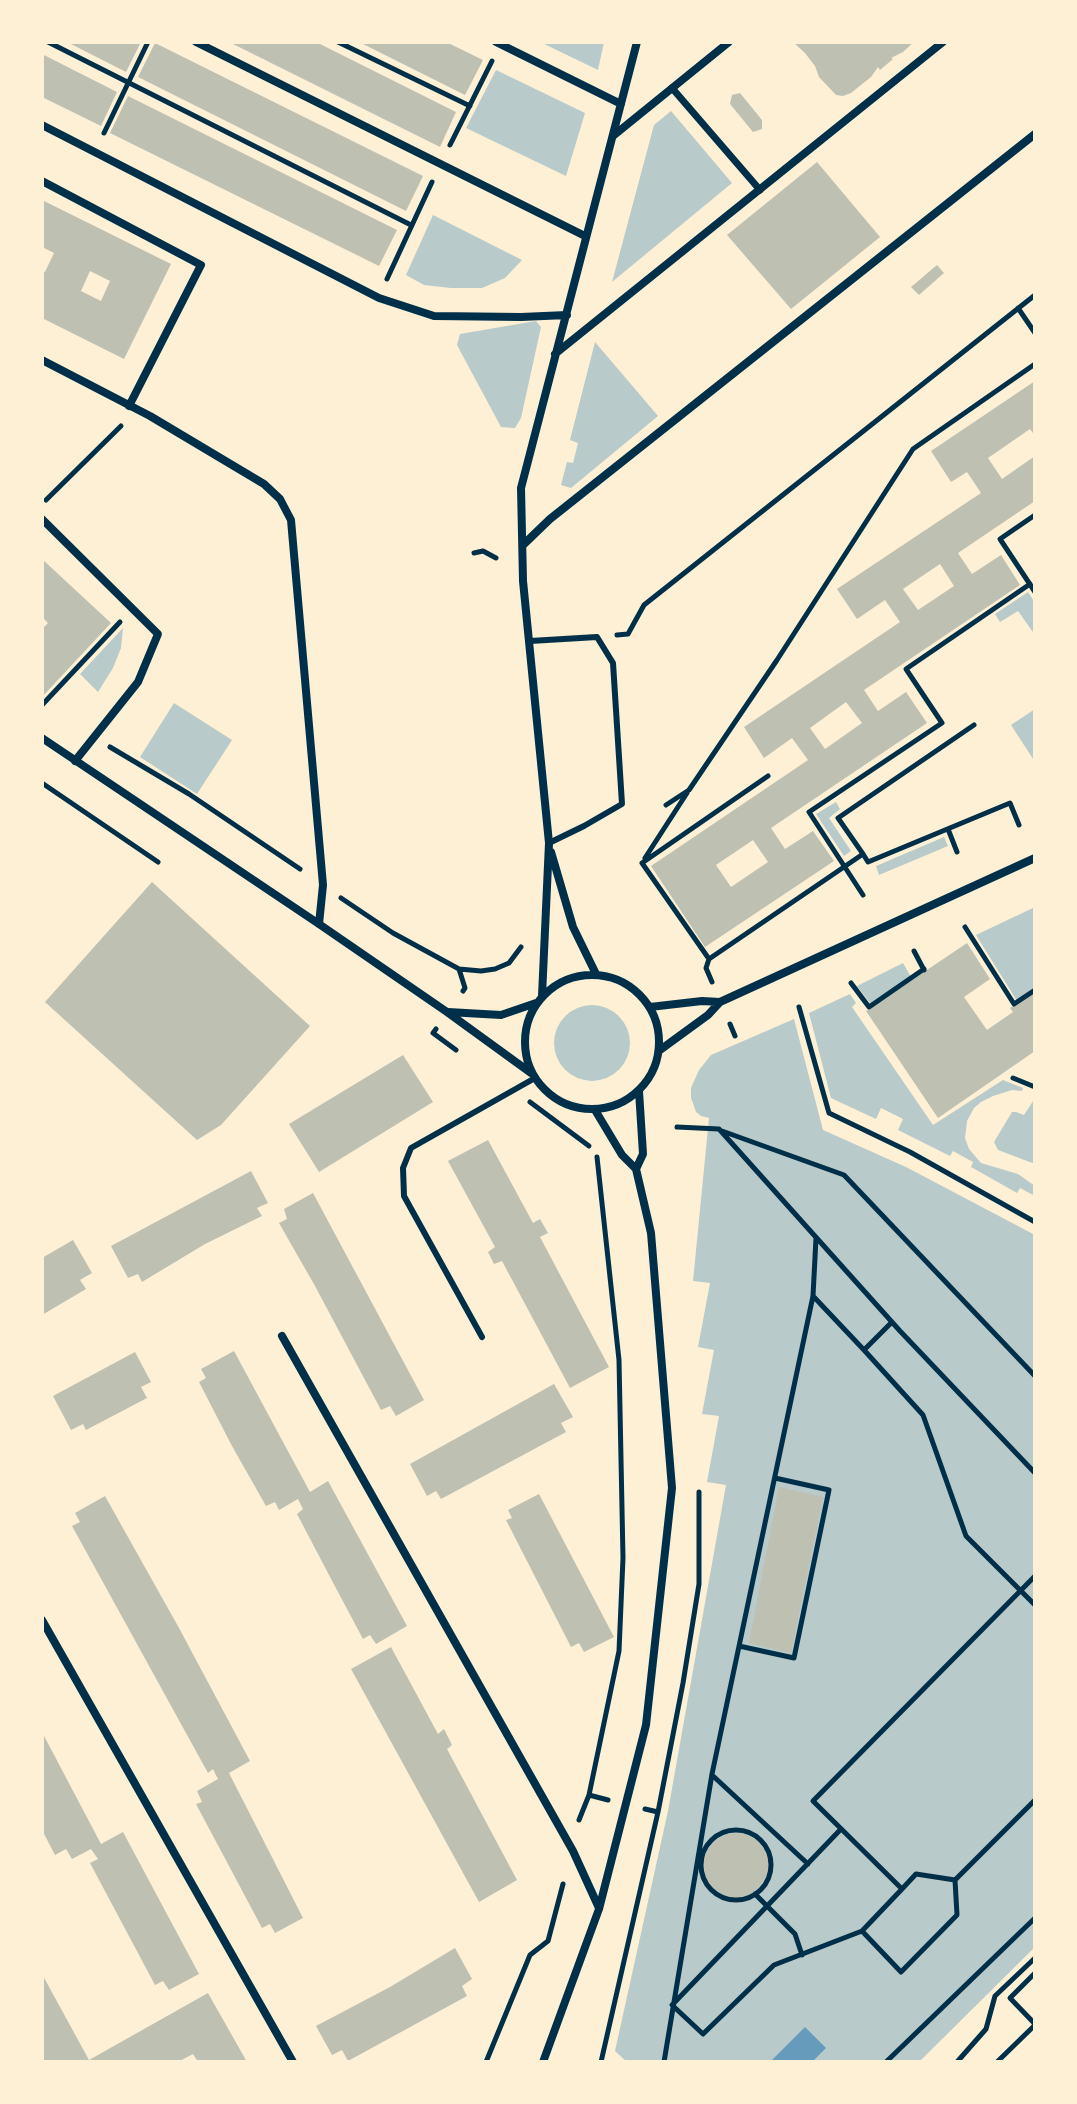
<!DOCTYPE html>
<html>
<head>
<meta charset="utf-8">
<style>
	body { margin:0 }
	#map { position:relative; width:1077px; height:2104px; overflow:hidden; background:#fdf0d5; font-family:"Roboto Serif",serif }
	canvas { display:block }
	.frame { position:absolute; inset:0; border:44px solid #fdf0d5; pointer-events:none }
</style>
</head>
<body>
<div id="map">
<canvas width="1077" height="2104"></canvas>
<div class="frame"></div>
</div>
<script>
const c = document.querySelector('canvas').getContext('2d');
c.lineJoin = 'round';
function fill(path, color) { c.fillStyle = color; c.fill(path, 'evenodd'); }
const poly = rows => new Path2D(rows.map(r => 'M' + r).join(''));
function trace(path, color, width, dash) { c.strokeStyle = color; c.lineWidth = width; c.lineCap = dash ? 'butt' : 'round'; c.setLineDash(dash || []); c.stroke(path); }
const green = poly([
	[540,42,604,42,598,70],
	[496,70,585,113,566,176,466,128],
	[671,111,732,183,612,282,654,125],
	[433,215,522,260,505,278,482,288,451,288,424,285,406,275],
	[536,321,541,327,521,418,515,428,501,427,457,345,460,334],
	[595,342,658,416,571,488,561,485,567,462,573,463,578,443,570,440],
	[1028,592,1035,603,1035,635,1018,611,1000,622,995,614],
	[123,628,121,648,113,668,98,692,80,674],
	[174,703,232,740,197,794,140,757],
	[1035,709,1035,762,1011,725],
	[836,802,840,809,829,818,851,851,844,856,816,814],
	[944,837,948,846,879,875,876,866],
	[1035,907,1035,988,1017,1001,976,935],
	[903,963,911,977,870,1003,857,986],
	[850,994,856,1003,852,1007,933,1125,1003,1080,1023,1088,1022,1091,1012,1090,993,1096,981,1102,974,1108,967,1121,965,1138,969,1149,981,1163,1018,1174,1035,1186,1035,1196,1020,1188,1017,1193,971,1167,973,1162,953,1151,950,1156,898,1130,903,1119,881,1108,876,1119,831,1098,809,1013],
	'554 1043a38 38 0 1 1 76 0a38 38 0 1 1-76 0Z',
	[794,1019,823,1130,906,1167,1035,1235,1035,1947,919,2062,627,2062,615,2051,668,1811,726,1485,707,1482,719,1416,702,1414,714,1350,698,1347,710,1283,693,1281,709,1118,701,1116,696,1112,691,1098,691,1088,699,1070,711,1055],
	[1035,1098,1035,1164,998,1150,994,1142,1012,1112,1016,1112,1024,1115]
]);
const water = poly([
	[805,2027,826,2048,812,2062,770,2062]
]);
const building = poly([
	[67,42,141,42,126,72],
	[229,42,316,42,456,112,440,147],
	[359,42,446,42,483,60,465,95],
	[793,42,914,42,903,52,891,58,893,59,880,70,878,67,871,77,851,93,843,96,836,95,819,77,815,66,805,53],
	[155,43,423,176,406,211,138,77],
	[42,54,117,92,101,126,42,97],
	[740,93,762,120,762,129,753,132,730,104,732,95],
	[128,96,397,230,379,266,110,133],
	[817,162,880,237,791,309,727,235],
	[42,200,171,264,124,359,42,318,42,271,45,272,54,253,42,247],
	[90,271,110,281,101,301,81,291],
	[937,265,944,273,919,295,911,287],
	[1035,381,1035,436,1030,429,988,458,1002,479,1035,456,1035,501,958,553,972,574,1001,555,1020,585,864,690,878,711,906,692,927,723,771,828,785,849,813,831,834,861,705,947,651,866,808,760,792,738,764,758,744,727,900,622,885,600,857,619,837,589,981,493,967,472,951,482,931,451],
	[940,564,954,586,918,610,903,589],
	[846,702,862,723,825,749,810,728],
	[753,840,768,862,731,887,716,865],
	[42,559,111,623,42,697,42,629,48,623,42,617],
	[152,882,310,1026,221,1125,197,1140,45,1002],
	[967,943,990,979,964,997,987,1030,1013,1012,1010,1008,1035,991,1035,1051,938,1118,866,1011],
	[403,1055,433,1102,319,1172,289,1124],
	[488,1140,533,1223,540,1219,548,1233,540,1237,609,1367,570,1388,502,1261,494,1264,488,1252,495,1247,448,1161],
	[251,1171,268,1203,257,1208,262,1216,205,1244,142,1282,138,1274,128,1278,111,1246],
	[313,1193,424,1400,396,1416,390,1406,381,1410,315,1286,279,1223,287,1219,284,1209],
	[73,1240,92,1273,80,1280,86,1289,42,1315,42,1258],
	[234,1351,310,1492,328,1481,407,1626,376,1644,370,1635,363,1639,329,1575,297,1514,303,1509,298,1499,279,1510,275,1502,266,1506,232,1446,199,1382,206,1378,201,1369],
	[135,1352,151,1382,141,1387,147,1398,86,1430,83,1424,71,1430,53,1396],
	[554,1384,573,1417,561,1423,566,1432,441,1499,436,1491,427,1496,410,1464],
	[779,1487,823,1497,791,1653,749,1643],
	[539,1494,614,1637,584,1652,579,1643,571,1647,506,1520,512,1518,508,1510],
	[105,1496,179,1628,250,1761,229,1773,303,1918,275,1933,270,1924,262,1928,196,1804,202,1802,197,1791,218,1779,213,1769,208,1773,72,1526,80,1522,75,1513],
	[391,1647,438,1734,444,1729,452,1745,447,1749,517,1880,479,1902,351,1669],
	[42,1732,101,1844,123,1832,199,1974,169,1990,163,1981,155,1985,90,1863,98,1859,91,1849,72,1859,66,1849,55,1855,42,1830],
	[742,1833,757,1840,768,1854,769,1871,760,1886,748,1896,730,1898,714,1890,705,1877,704,1859,711,1844,727,1834],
	[455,1948,472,1979,462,1986,467,1996,348,2061,342,2050,332,2055,316,2026,390,1987],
	[42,1974,89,2060,208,1993,247,2062,198,2062,193,2054,178,2062,42,2062]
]);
const path = poly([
	[48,42,411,225],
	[338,42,470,106],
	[104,133,148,42],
	[450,145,492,61],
	[387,279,432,182],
	[1018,308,1035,333],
	[46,500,121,426],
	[1035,515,1000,539,1035,592],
	[474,553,483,551,496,558],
	[617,635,628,634,644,605,1035,295],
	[42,705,120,622],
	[110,747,189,794,300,869],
	[42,783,158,862],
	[666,805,689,790,777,660,913,449,1035,364],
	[948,829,957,852],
	[863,854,868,862,1010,803,1019,825],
	[645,858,687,793],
	[642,863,768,776],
	[642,863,709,959],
	[863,895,809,812,942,723,906,669,1030,584],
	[341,898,393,933,459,969,481,971,495,969,509,963,521,947],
	[965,927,1014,1004,1035,990],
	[914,951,924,970],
	[459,969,465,988,463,991],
	[712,982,706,968,709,959,863,854,838,818,974,725],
	[851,983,869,1007,924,969],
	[799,1007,829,1113,910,1152,1035,1222],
	[730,1024,735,1036],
	[436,1029,433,1033,456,1050],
	[1013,1078,1035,1087],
	[530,1102,589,1146],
	[677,1127,719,1129,900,1331,1035,1473],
	[722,1131,844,1175,1035,1376],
	[597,1157,619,1360,623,1558,619,1651,589,1795,608,1800],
	[813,1296,864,1350,892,1322],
	[864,1350,923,1415,966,1536,1035,1605],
	[739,1646,794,1658,829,1490,775,1478],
	[712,1775,808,1864],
	[645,1809,658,1812],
	[579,1820,589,1795],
	'701 1865a35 35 0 1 1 70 0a35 35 0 1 1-70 0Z',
	[955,1880,916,1874,902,1889,813,1801,1035,1576],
	[755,1894,795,1934,802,1955],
	[862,1931,901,1972,957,1915,955,1880,1035,1800],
	[1035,1973,1010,1998,1035,2024],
	[673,2004,841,1829],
	[672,2005,703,2034,774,1965,862,1931,902,1889],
	[486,2062,530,1955,548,1941,563,1884],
	[601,2062,658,1812,683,1683,699,1584,699,1492],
	[664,2062,712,1774,813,1296,816,1238],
	[886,2062,1035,1918],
	[957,2062,986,2029,995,1996,1035,1958],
	[997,2062,1035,2025]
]);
const service = poly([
	[530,641,597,637,613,663,622,804,584,826,549,843],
	[482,1337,404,1196,403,1168,411,1148,535,1078]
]);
const pedestrian = poly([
	[672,88,760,190]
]);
const minor = poly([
	[196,42,585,236],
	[496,42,621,104],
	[42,125,379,298,434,316,521,317,567,315],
	[613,136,729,42],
	[42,181,201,265,129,406],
	[555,354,943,42],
	[42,360,150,416,264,484,280,499,291,520,323,885,319,924],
	[42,519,158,634,138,682,75,761],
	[523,545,550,519,1035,134],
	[42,738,319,924,447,1012,531,1073],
	[551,852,573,927,596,974],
	'525 1042a67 67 0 1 1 134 0a67 67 0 1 1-134 0Z',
	[542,996,549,843,523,581,521,488,637,42],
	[650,1007,702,1001,720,1002],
	[448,1012,501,1015,536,1003],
	[660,1050,708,1015,720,1002,1035,858],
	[636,1169,643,1154,639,1091],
	[282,1336,573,1851,599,1908],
	[42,1620,293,2062],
	[543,2062,599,1909,646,1725,672,1488,651,1233,636,1169,622,1155,595,1110]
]);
fill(green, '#b9caca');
fill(water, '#669bbc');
fill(building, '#bec0b2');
trace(path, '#003049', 5);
trace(service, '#003049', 6);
trace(pedestrian, '#003049', 7);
trace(minor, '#003049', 8);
</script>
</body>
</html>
